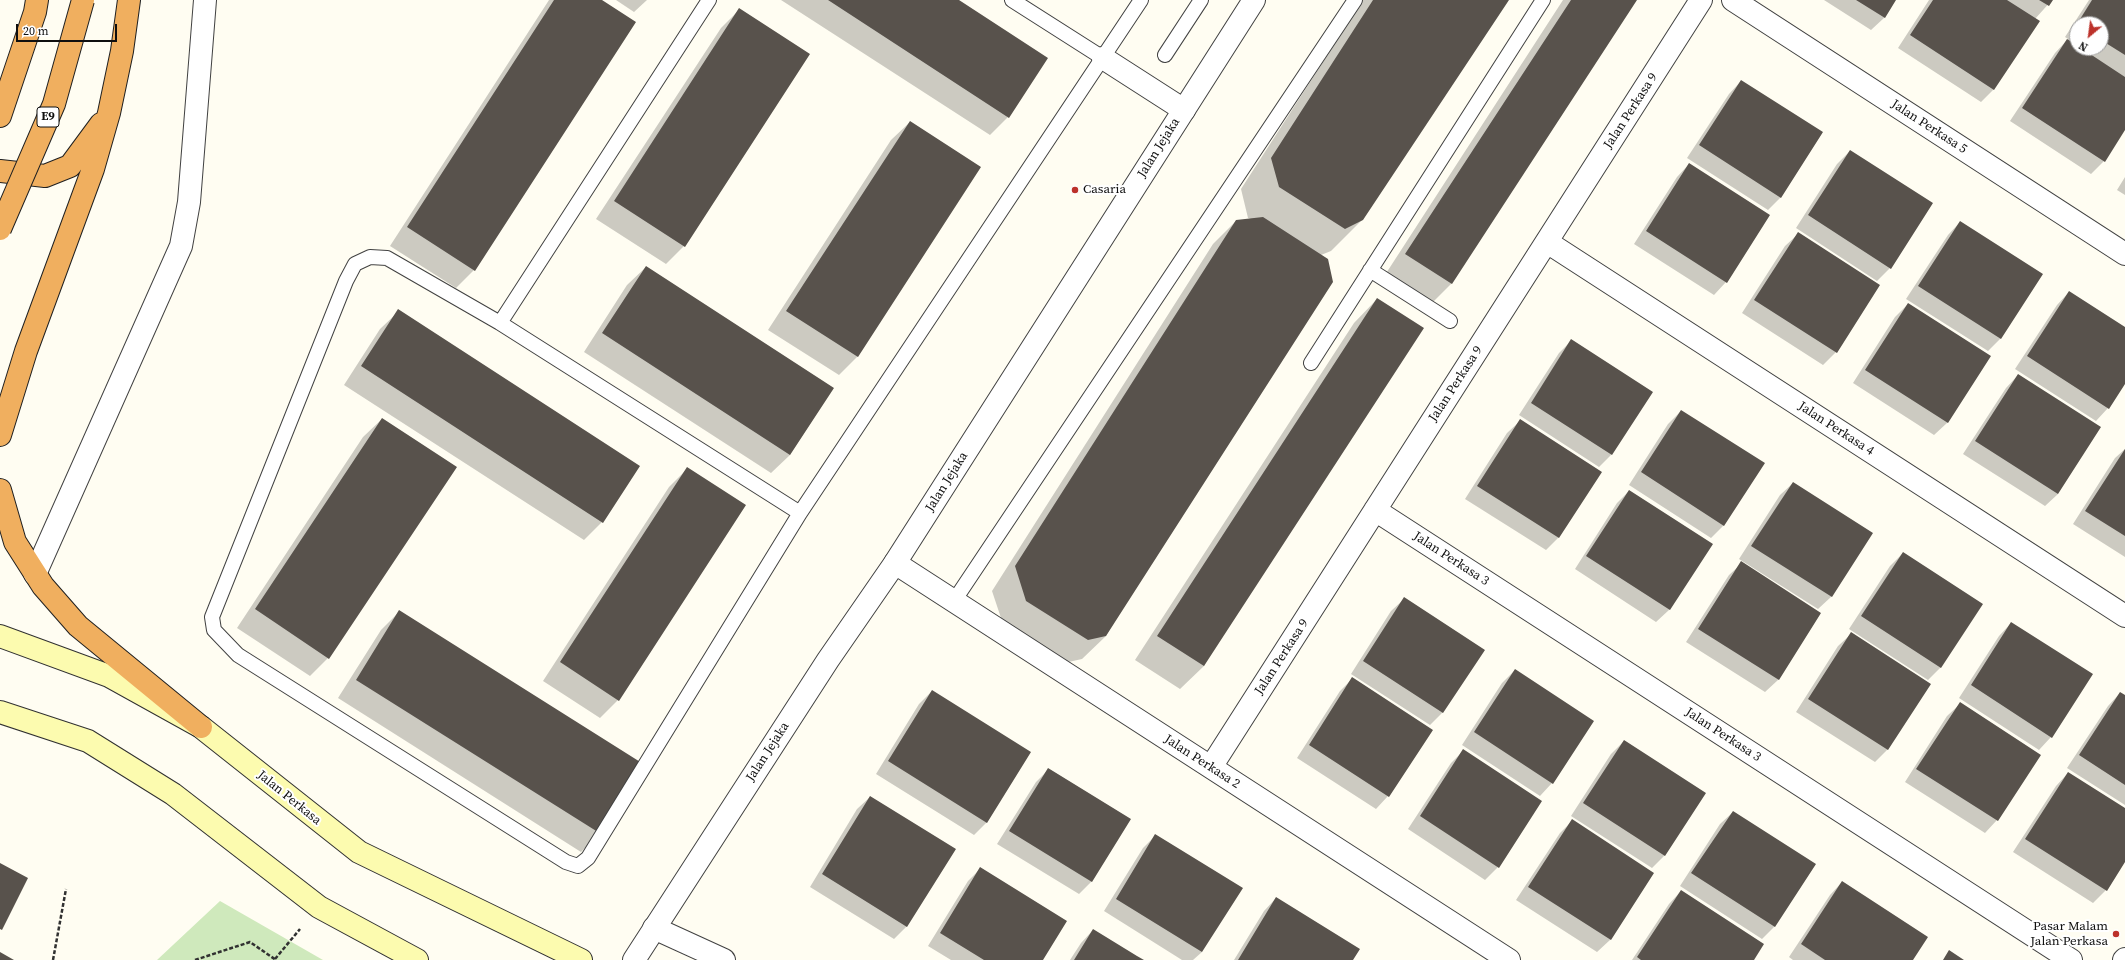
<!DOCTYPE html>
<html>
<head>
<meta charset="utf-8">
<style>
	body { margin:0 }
	#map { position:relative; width:2125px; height:960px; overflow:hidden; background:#fffdf2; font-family:"Source Serif 4",serif }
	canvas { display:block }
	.north { position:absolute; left:2069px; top:16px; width:40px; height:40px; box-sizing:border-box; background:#fff; border:1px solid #9f9f9f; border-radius:50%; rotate:209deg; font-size:11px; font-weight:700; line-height:16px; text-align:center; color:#0f0f0f }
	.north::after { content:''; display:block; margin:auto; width:14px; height:18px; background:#bc312a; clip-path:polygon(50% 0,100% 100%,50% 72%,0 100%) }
	.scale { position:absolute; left:16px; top:24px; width:101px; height:18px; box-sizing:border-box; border:2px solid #0f0f0f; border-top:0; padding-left:5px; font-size:12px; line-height:14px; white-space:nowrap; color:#0f0f0f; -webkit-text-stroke:3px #fff; paint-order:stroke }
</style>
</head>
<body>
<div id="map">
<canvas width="2125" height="960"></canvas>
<div class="north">N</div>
<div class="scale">20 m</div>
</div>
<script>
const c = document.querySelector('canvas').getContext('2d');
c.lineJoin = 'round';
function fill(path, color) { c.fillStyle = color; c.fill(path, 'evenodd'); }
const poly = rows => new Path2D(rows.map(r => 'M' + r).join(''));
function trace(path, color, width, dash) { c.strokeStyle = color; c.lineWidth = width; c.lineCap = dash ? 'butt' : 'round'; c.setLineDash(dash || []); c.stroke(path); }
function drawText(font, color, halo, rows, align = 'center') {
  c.font = font + ' "Source Serif 4",serif'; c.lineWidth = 4; c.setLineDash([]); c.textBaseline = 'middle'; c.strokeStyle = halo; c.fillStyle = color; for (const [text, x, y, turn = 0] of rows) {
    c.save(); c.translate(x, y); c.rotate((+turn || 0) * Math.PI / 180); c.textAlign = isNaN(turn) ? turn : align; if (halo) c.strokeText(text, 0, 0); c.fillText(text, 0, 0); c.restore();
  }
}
const green = poly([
	[220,901,323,960,157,960]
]);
const shadow = poly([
	[549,0,601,0,474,270,456,288,390,246],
	[616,0,647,0,634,12],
	[781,0,957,0,1008,117,990,135],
	[1363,0,1508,0,1362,220,1331,251,1321,255,1106,636,1082,659,1064,663,1003,624,992,591,1213,244,1236,221,1251,219,1248,218,1241,189],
	[1563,0,1636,0,1451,284,1428,307,1383,278],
	[1824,0,1895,0,1884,18,1871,30],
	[1929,0,2052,0,2035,19,1994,89,1981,102,1898,48],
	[2089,0,2125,0,2125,129,2104,161,2091,174,2010,121,2055,53,2068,39,2065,37],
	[2077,24,2101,24,2101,48,2077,48],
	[739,10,684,246,666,264,596,219,721,28],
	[1741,81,1822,133,1780,198,1768,210,1687,158,1729,94],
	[910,122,980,167,857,357,839,375,768,330,891,140],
	[1850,151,1890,268,1877,281,1796,228,1837,164],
	[1689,164,1726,282,1714,295,1634,244,1677,177],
	[2125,177,2125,195,2117,190],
	[1960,222,2042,274,2000,339,1988,351,1906,299,1948,235],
	[1798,234,1836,352,1823,365,1742,313,1785,246],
	[646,267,833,388,790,455,771,473,584,352,627,285],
	[2069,292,2125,328,2125,382,2108,408,2096,421,2015,369,2057,305],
	[1377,299,1204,666,1180,689,1135,660,1354,323],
	[1908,304,1989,356,1947,423,1934,435,1853,383,1895,317],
	[399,311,602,522,584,540,344,385,380,329],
	[1572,340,1611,455,1599,467,1519,415,1559,353],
	[2018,375,2058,494,2045,506,1963,454,2006,388],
	[1681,411,1763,464,1723,526,1711,538,1629,485,1668,424],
	[382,419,328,658,310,676,237,628,363,437],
	[1520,421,1600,472,1558,538,1546,550,1465,499,1507,433],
	[2125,449,2125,557,2073,524,2115,458],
	[688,468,618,700,600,718,543,681,669,487],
	[1793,483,1872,533,1831,597,1818,609,1739,559,1780,495],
	[1629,491,1711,544,1669,610,1656,622,1575,569,1617,503],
	[1903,553,1941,667,1928,680,1849,629,1890,566],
	[1742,563,1820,614,1778,680,1765,692,1686,642,1729,575],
	[1404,599,1443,712,1430,725,1351,674,1391,611],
	[399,612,600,833,581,852,338,698,381,630],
	[2011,623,2051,737,2039,750,1959,698,1999,636],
	[1851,634,1930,684,1887,750,1875,762,1796,712,1838,646],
	[1515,670,1552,783,1540,796,1462,745,1502,683],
	[1353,678,1388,796,1376,809,1297,758,1340,691],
	[932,691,987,822,974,835,876,774,919,704],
	[2120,693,2125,696,2125,805,2067,768,2108,706],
	[1960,704,1997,820,1985,833,1905,782,1947,716],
	[1624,741,1704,793,1664,856,1652,868,1571,816,1611,754],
	[1464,750,1498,867,1485,880,1408,829,1451,763],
	[1049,769,1130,819,1091,882,1079,894,997,844,1036,782],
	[2068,773,2125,810,2125,861,2106,890,2093,903,2013,852,2056,786],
	[870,797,907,926,894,939,810,887,857,809],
	[1733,812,1815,865,1774,927,1762,939,1680,886,1720,824],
	[1572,821,1653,873,1610,940,1597,952,1516,900,1560,833],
	[1156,835,1202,952,1193,960,1182,960,1104,911,1143,848],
	[981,868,1042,960,951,960,928,946,968,881],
	[1842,882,1911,960,1793,960,1789,957,1830,895],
	[1681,891,1753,960,1632,960,1669,904],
	[1276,898,1352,960,1234,960,1264,911],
	[1093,930,1142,960,1070,960,1081,943]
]);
const building = poly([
	[554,0,602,0,636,22,475,271,407,227],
	[828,0,959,0,1048,58,1009,118],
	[1373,0,1509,0,1363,220,1345,229,1279,187,1271,158],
	[1571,0,1637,0,1452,284,1405,254],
	[1856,0,1896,0,1885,18],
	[1933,0,2007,0,2040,21,1994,90,1910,35],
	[2039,0,2053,0,2049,6],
	[2092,0,2125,0,2125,55,2101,40,2101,24,2077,24],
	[739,8,810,54,685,247,614,201],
	[2067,39,2077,45,2077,48,2081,48,2125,77,2125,130,2105,162,2022,108],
	[1741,80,1823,132,1781,198,1699,145],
	[910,121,981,167,858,357,786,311],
	[1850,150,1933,203,1891,269,1808,215],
	[1689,163,1770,215,1727,283,1646,231],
	[1263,217,1328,259,1333,282,1106,636,1088,640,1026,601,1015,566,1236,220],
	[1960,221,2043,274,2001,339,1918,286],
	[1798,232,1880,285,1837,353,1754,300],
	[646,266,834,388,790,455,602,333],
	[2069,291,2125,327,2125,384,2109,409,2027,356],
	[1377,298,1424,328,1204,666,1157,636],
	[1908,303,1991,356,1948,423,1865,370],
	[398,309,640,466,603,523,361,366],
	[1571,339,1653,392,1612,455,1531,403],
	[2018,374,2101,427,2058,494,1975,441],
	[1681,410,1765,463,1724,526,1641,472],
	[382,418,457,467,329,659,255,609],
	[1520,419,1602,472,1559,538,1477,486],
	[2125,449,2125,536,2085,511],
	[687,467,746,505,619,701,560,662],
	[1793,482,1873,533,1832,597,1751,546],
	[1629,490,1713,544,1670,610,1586,556],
	[1903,552,1983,604,1941,668,1861,616],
	[1741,561,1821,613,1779,680,1698,629],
	[1404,597,1485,650,1443,713,1363,661],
	[399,610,645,765,601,834,356,680],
	[2011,622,2093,674,2052,738,1971,685],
	[1851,632,1931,684,1888,750,1808,699],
	[1515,669,1594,721,1553,784,1474,732],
	[1352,677,1433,730,1389,797,1309,745],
	[932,690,1031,752,987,823,888,761],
	[2120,692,2125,695,2125,785,2079,755],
	[1960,702,2041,755,1998,821,1916,769],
	[1624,740,1706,793,1665,856,1583,803],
	[1463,749,1542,801,1499,868,1420,816],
	[1048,768,1131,819,1092,882,1009,831],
	[2068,772,2125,808,2125,862,2107,891,2025,839],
	[870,796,956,849,907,927,822,874],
	[1733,811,1816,864,1775,927,1691,873],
	[1572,819,1654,873,1611,940,1528,887],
	[1155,834,1243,888,1202,952,1116,899],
	[0,863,28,878,2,930,0,929],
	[980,867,1067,921,1043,960,984,960,940,933],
	[1842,881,1928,937,1913,960,1825,960,1801,944],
	[1681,890,1764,944,1754,960,1641,960,1637,957],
	[1276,897,1360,949,1353,960,1238,960],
	[1093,929,1137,956,1144,960,1074,960],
	[1949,950,1964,960,1943,960],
	[0,952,14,960,0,960]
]);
const path = poly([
	[275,959,300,929],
	[53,960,66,889],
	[195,960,250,942,276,960]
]);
const service = poly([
	[1012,0,1103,58],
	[1165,55,1201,0],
	[1370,270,1450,321],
	[500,323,709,0],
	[1311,363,1543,0],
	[800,513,500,323,387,258,370,257,355,264,346,281,212,617,214,630,238,655,566,862,578,866,588,858,800,513,1141,0],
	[954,601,1355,0]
]);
const minor = poly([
	[1733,0,2125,254],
	[1103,58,1184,110],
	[1547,242,2125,616],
	[1375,510,2071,960],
	[895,563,1509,960],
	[35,574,181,246,189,202,205,0],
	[1211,767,1701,0],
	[654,928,724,960],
	[2124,960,2125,959]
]);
const tertiary = poly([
	[634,960,828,660,895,563,1254,0]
]);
const secondary = poly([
	[0,636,109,676,201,727,359,852,581,960],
	[0,712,88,741,173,794,319,907,417,960]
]);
const motorway = poly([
	[0,116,35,12,37,0],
	[0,171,45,176,70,166,101,124],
	[0,435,26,351,93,169,109,113,122,51,129,0],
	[0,490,15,542,43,586,78,626,201,727]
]);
const motorwayBridge = poly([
	[0,229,54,104,83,0]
]);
const markers = [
	[1075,190,4,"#bc312a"],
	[2116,934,4,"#bc312a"]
];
const shields = [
	[48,117,22]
];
const shieldNames = [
	["E9",48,117]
];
const streetNames = [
	["Jalan Perkasa 9",1631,111,-57],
	["Jalan Perkasa 5",1929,127,33],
	["Jalan Jejaka",1159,148,-58],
	["Jalan Perkasa 9",1456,384,-57],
	["Jalan Perkasa 4",1836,429,33],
	["Jalan Jejaka",947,482,-58],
	["Jalan Perkasa 3",1451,559,33],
	["Jalan Perkasa 9",1282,657,-57],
	["Jalan Perkasa 3",1723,735,33],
	["Jalan Jejaka",768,752,-57],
	["Jalan Perkasa 2",1202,762,33],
	["Jalan Perkasa",289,798,39]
];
const poiNames = [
	["Casaria",1083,190],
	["Pasar Malam",2108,927,"right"],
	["Jalan Perkasa",2108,942,"right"]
];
fill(green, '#cfe9bc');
fill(shadow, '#0003');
fill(building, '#58524c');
trace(service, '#424242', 16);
trace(minor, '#424242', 24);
trace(tertiary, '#424242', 24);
trace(secondary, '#313131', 24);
trace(motorway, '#202020', 24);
trace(path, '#313131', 2.5, [4, 2]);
trace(service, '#fff', 14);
trace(minor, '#fff', 22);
trace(tertiary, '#fff', 22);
trace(secondary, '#fcfbaf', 22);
trace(motorway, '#f0af5f', 22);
trace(motorwayBridge, '#202020', 24, []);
trace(motorwayBridge, '#f0af5f', 22);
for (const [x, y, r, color] of markers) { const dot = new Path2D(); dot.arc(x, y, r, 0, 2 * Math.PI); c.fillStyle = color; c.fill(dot); trace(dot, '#fff', 1.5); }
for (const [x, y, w] of shields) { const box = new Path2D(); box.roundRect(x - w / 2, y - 10, w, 20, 3); c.fillStyle = '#fff'; c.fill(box); trace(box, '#0f0f0f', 1); }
drawText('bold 12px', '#0f0f0f', null, shieldNames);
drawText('13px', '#0f0f0f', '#fff', streetNames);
drawText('13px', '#0f0f0f', '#fff', poiNames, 'left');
</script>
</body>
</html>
